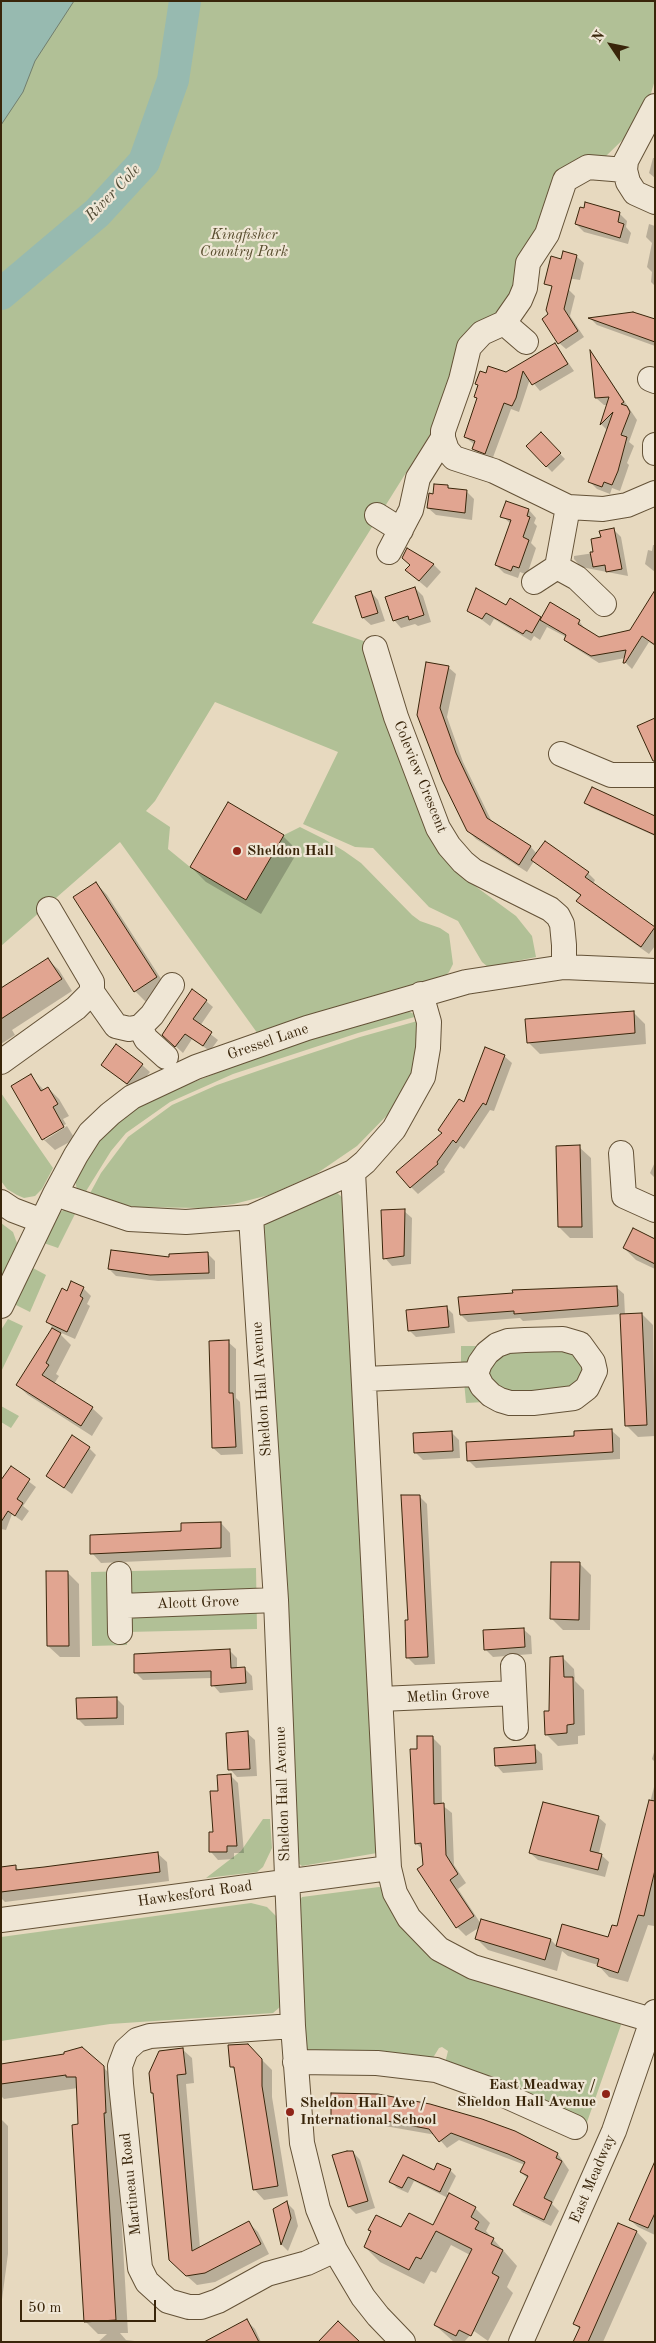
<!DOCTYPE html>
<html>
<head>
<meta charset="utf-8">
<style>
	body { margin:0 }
	#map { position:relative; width:656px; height:2343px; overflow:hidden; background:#e7d9bf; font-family:"Old Standard TT",serif }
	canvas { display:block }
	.frame { position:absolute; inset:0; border:2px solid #39250a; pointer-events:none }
	.north { position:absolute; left:586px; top:20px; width:50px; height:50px; -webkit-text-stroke:4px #efe6d5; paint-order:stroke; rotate:304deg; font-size:14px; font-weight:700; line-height:20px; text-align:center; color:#39250a }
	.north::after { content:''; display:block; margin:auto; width:18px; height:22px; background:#39250a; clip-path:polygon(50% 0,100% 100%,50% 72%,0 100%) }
	.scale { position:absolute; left:20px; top:2300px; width:136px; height:22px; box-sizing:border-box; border:2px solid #39250a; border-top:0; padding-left:6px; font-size:15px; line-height:18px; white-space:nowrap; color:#39250a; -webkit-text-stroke:4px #efe6d5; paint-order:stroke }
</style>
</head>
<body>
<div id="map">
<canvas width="656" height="2343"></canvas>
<div class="frame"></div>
<div class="north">N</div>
<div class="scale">50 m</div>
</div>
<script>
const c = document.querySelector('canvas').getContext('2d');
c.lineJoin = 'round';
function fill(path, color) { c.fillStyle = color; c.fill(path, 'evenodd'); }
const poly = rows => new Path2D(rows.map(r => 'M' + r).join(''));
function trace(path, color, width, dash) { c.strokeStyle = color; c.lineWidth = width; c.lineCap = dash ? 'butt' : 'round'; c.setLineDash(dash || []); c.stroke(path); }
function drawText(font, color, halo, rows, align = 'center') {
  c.font = font + ' "Old Standard TT",serif'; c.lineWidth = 4.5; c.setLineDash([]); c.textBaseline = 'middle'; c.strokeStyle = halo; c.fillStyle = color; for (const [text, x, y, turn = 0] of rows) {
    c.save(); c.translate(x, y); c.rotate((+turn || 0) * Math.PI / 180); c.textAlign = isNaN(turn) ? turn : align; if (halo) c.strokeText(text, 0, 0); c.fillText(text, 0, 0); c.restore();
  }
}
const green = poly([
	[1,1,655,1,655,80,643,120,605,157,577,162,510,301,466,342,434,428,312,623,375,645,438,849,460,875,516,916,532,936,536,957,488,967,482,962,458,921,429,907,373,848,355,847,303,824,338,752,215,702,155,801,146,811,170,827,168,849,190,867,246,900,284,835,300,827,324,839,344,851,361,863,412,915,420,921,440,928,449,934,453,964,449,972,441,980,258,1034,120,842,1,946],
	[404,1009,418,1016,358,1033,233,1074,170,1102,126,1133,111,1151,83,1196,77,1190,75,1180,90,1152,114,1124,143,1102,283,1047],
	[421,1020,422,1052,398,1104,357,1146,316,1174,269,1195,234,1204,203,1208,135,1207,88,1197,101,1173,128,1137,172,1105,217,1085,272,1066,360,1037],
	[1,1093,53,1168,42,1189,35,1196,24,1198,17,1195,7,1189,1,1181],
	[336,1192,343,1198,377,1853,302,1866,298,1863,261,1225],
	[78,1208,58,1248,41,1242,58,1213,64,1210],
	[1,1223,13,1232,18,1246,1,1280],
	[31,1267,46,1275,30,1312,12,1303],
	[8,1319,23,1326,1,1372,1,1330],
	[461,1346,481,1346,470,1362,461,1368],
	[516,1346,573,1350,585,1367,581,1380,562,1392,503,1392,487,1377,489,1365],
	[464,1381,471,1384,484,1402,466,1403],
	[1,1406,19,1416,11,1428,1,1422],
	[256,1568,257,1629,127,1632,127,1645,92,1646,91,1572],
	[263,1819,270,1819,272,1848,263,1867,257,1872,206,1878,241,1851],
	[379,1887,384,1888,413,1935,620,2022,621,2025,586,2125,567,2115,564,2109,567,2102,566,2097,559,2096,550,2106,445,2063,448,2051,442,2047,439,2048,431,2061,307,2055,294,1914,297,1905,302,1897],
	[251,1903,267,1907,276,1916,280,2007,273,2013,110,2024,1,2041,1,1937]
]);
const water = poly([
	[1,1,74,1,35,61,23,92,1,125,1,1]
]);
const shadow = poly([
	[653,158,655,158,655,178,649,173],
	[586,204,620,214,627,221,626,227,631,233,628,244,584,232,576,224],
	[649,224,655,226,655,286,651,282,652,272,647,267,652,243,646,237],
	[576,256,584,263,580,280,567,278],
	[568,289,575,296,570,316,584,337,566,349,559,343,550,315],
	[591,319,655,321,655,346,597,325],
	[555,344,574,371,540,391,530,379,519,412,511,409,492,460,480,456,474,449,475,445,465,437,478,399,475,397,486,375,506,373],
	[592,353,637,420,629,442,634,446,627,463,629,465,620,491,612,488,610,494,597,489,589,481,608,431,601,424,608,405,604,405,596,398],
	[541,434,565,459,552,472,527,446],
	[447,486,451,490,466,491,474,499,472,520,436,515,428,508,434,495],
	[529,510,536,518,534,523,537,526,531,543,536,548,527,575,520,572,518,578,504,573,496,565,511,524,502,516],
	[613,529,621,537,628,576,581,567,574,559,574,556,594,553,602,538],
	[653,545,655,545,655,572,645,564,648,550,652,551],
	[433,564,441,572,427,588,414,577],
	[415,588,423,596,431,622,418,626,415,624,401,628,394,620],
	[371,592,378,600,385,621,371,625,363,618],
	[655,598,655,646,649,642,632,669,625,662,625,658,599,663,572,646,565,640,566,637,547,627,540,640,534,636,531,641,494,619,490,626,469,610,506,607,510,600,542,619,579,621,585,629,599,638,631,631],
	[448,667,456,674,447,717,463,762,492,822,531,847,537,854,588,873,595,880,593,884,655,929,655,946,649,954,585,908,578,901,581,896,534,861,527,872,476,839,468,831,418,715],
	[586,803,655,818,655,836,590,807],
	[228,804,283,836,298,851,261,914,206,882,191,867],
	[96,883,107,895,167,988,146,1002,135,991],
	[47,959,59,970,72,991,12,1030,15,1035,1,1044,1,989],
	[206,1001,213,1007,200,1026,218,1040,210,1051,192,1039,183,1053,170,1041],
	[634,1013,645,1024,646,1044,540,1054,528,1042],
	[504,1056,512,1063,494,1111,490,1110,464,1149,460,1146,444,1170,445,1172,418,1194,411,1187,443,1134],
	[102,1065,142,1065,150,1072,135,1091],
	[30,1076,44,1090,48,1088,59,1099,69,1116,63,1119,66,1124,45,1137,45,1140,67,1126,75,1139,55,1150,43,1139],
	[579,1147,591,1158,593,1238,570,1238,559,1227],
	[655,1162,655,1178,650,1173],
	[404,1211,412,1218,411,1264,392,1266,385,1258],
	[655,1240,655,1269,636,1260,624,1248],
	[208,1254,215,1261,215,1279,158,1281,116,1276,109,1269],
	[72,1283,83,1288,91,1296,87,1304,90,1306,75,1339,57,1331,71,1345,56,1374,59,1376,54,1384,92,1408,103,1418,92,1436,28,1395,17,1385,53,1328,48,1322],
	[616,1287,624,1294,625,1315,642,1314,653,1325,655,1436,638,1437,626,1425,621,1314,523,1321,520,1318,468,1322,461,1315],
	[446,1307,453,1314,455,1333,416,1337,409,1330],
	[228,1342,236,1349,236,1398,240,1402,243,1454,221,1455,213,1448],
	[612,1431,620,1438,620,1459,476,1468,468,1460],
	[452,1433,459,1440,460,1458,423,1460,415,1452],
	[89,1448,96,1455,72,1494,47,1476],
	[11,1468,36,1487,23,1506,29,1511,22,1521,12,1514,6,1530,1,1529,1,1482],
	[419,1496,427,1504,435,1664,415,1665,408,1658],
	[221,1523,230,1533,231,1557,101,1563,92,1553],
	[579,1563,591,1575,590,1630,563,1630,552,1619],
	[67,1572,79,1584,80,1657,60,1657,48,1646],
	[523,1629,531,1636,532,1654,493,1657,485,1649],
	[229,1650,237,1658,237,1669,245,1669,252,1676,253,1690,220,1693,213,1685,212,1678,143,1680,136,1673],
	[563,1658,574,1669,575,1681,584,1690,585,1735,578,1736,578,1744,558,1746,546,1734],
	[116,1698,124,1706,124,1725,85,1726,78,1719],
	[247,1733,255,1740,257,1776,237,1777,230,1769],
	[432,1737,441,1746,442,1805,452,1813,454,1865,466,1883,458,1889,481,1924,482,1920,551,1940,557,1946,563,1925,609,1939,618,1928,655,1783,655,1923,654,1926,648,1925,628,1982,609,1977,598,1965,568,1956,562,1951,557,1971,488,1950,477,1939,480,1927,466,1936,457,1927,424,1866,423,1850,416,1843,418,1750],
	[534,1747,542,1754,543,1770,503,1773,496,1765],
	[655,1749,655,1762,652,1759],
	[230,1775,238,1783,244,1853,234,1853,234,1859,218,1860,211,1852,219,1792],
	[598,1817,606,1824,599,1853,609,1862,605,1877,538,1860,530,1853],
	[157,1853,167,1862,169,1881,5,1902,1,1898,1,1868,15,1866,20,1871],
	[248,2046,272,2070,272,2097,288,2196,264,2200,254,2189,235,2071,231,2066],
	[182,2049,192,2058,194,2083,186,2084,200,2248,249,2223,258,2232,269,2254,215,2282,197,2285,180,2270,155,2096,152,2093],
	[1,2065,103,2067,117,2081,116,2125,128,2333,120,2333,126,2340,143,2342,98,2342,107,2334,98,2334,85,2321,78,2088,4,2099,1,2096],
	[333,2095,558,2154,569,2170,552,2204,559,2211,551,2226,522,2212,515,2204,528,2179,521,2172,525,2165,459,2140,447,2148,436,2135,379,2125,340,2124,332,2116],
	[1,2119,8,2126,8,2254,1,2307],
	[353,2152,360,2160,375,2208,356,2214,349,2207],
	[403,2156,435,2172,450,2170,456,2176,447,2194,475,2208,490,2223,486,2231,517,2266,507,2287,513,2293,488,2341,474,2331,464,2342,454,2342,435,2325,470,2255,451,2245,436,2273,431,2271,424,2284,380,2262,365,2247,402,2229,433,2227,448,2198,414,2181,408,2193,397,2188,391,2182],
	[655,2190,655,2235,638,2227,630,2220],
	[287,2203,294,2210,298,2226,288,2251,282,2245,274,2210],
	[619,2225,637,2232,647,2243,603,2342,574,2342,580,2329,574,2324],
	[247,2321,255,2329,261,2342,207,2342]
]);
const river = poly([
	[1,294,97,213,144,162,173,80,185,1]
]);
const building = poly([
	[585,202,620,212,618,222,624,224,620,238,575,224,580,207,584,208,585,202],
	[563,251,577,255,564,309,578,331,558,344,542,319,548,314,546,310,552,286,544,284,551,256,561,259,563,251],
	[633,312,655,319,655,342,588,318,633,312],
	[555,343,568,364,532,385,523,371,516,398,512,406,504,403,485,454,472,449,475,441,464,437,477,398,474,397,478,385,475,384,480,371,486,373,488,366,506,372,555,343],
	[590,350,624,402,621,404,627,406,630,412,621,435,627,437,618,471,612,485,604,482,602,487,588,482,613,412,600,425,609,397,595,398,590,350],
	[541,432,561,453,546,467,526,446,541,432],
	[434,484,448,485,448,488,467,490,465,513,427,508,429,493,433,494,434,484],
	[506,501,529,509,527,516,530,517,523,537,529,540,519,568,513,566,511,571,495,565,511,520,500,517,506,501],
	[614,528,622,569,606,572,605,565,593,567,590,552,593,552,591,539,601,537,599,531,614,528],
	[407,548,434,564,419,581,405,570,410,565,402,558,407,548],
	[415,587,424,615,409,620,408,616,393,621,385,597,415,587],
	[476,588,506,605,510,598,541,617,532,633,526,630,523,634,486,613,482,619,467,611,476,588],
	[655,590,655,645,642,636,625,663,623,663,626,650,591,656,564,640,566,635,540,620,550,602,580,620,578,624,599,637,630,630,655,590],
	[371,591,378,613,362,618,355,596,371,591],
	[426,662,449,666,440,708,456,753,487,818,531,846,519,865,467,831,442,780,417,715,426,662],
	[655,718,655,761,653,761,637,726,655,718],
	[592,787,655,816,655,835,584,803,592,787],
	[228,802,284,835,246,900,190,867,228,802],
	[545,841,589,872,585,877,655,927,641,947,576,901,581,895,531,860,545,841],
	[96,882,157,977,134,992,73,897,96,882],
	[48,958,62,979,1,1019,1,988,48,958],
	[192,989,207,1000,193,1019,212,1032,203,1046,185,1034,175,1047,162,1035,192,989],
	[634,1011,635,1033,527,1043,525,1019,634,1011],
	[116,1044,143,1064,127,1084,101,1065,116,1044],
	[485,1047,505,1055,486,1105,483,1103,456,1143,453,1140,437,1162,438,1164,410,1188,396,1172,442,1133,438,1130,459,1099,464,1102,485,1047],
	[31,1074,41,1091,48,1087,58,1104,53,1107,64,1127,42,1140,11,1086,31,1074],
	[580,1145,582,1227,558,1227,556,1146,580,1145],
	[405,1209,404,1256,383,1259,381,1210,405,1209],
	[633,1228,655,1239,655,1264,623,1248,633,1228],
	[111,1250,169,1257,169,1254,208,1252,209,1273,150,1275,108,1269,111,1250],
	[71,1281,84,1287,80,1296,83,1298,67,1332,46,1322,62,1288,67,1291,71,1281],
	[617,1286,618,1306,514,1314,514,1311,460,1315,458,1297,513,1293,512,1290,617,1286],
	[447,1306,449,1327,408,1331,406,1310,447,1306],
	[642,1313,647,1425,625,1426,620,1314,642,1313],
	[52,1328,61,1333,46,1363,49,1365,42,1375,93,1407,81,1426,16,1385,52,1328],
	[229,1340,229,1393,233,1393,236,1447,212,1448,209,1341,229,1340],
	[612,1429,613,1452,467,1461,466,1442,574,1436,574,1431,612,1429],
	[452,1431,453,1451,414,1453,413,1433,452,1431],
	[72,1435,90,1447,64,1488,46,1476,72,1435],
	[11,1466,30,1479,17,1499,23,1503,15,1516,8,1511,1,1522,1,1480,11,1466],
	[401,1495,420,1495,428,1657,406,1658,405,1620,408,1620,401,1495],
	[221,1522,221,1548,90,1554,90,1535,181,1531,181,1523,221,1522],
	[551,1562,580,1562,579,1620,550,1619,551,1562],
	[46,1571,68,1571,69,1646,47,1646,46,1571],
	[524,1628,525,1647,484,1650,483,1630,524,1628],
	[230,1649,231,1668,245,1667,246,1683,211,1686,211,1671,134,1673,134,1654,230,1649],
	[563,1656,564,1677,573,1677,574,1724,567,1725,567,1733,545,1735,544,1711,549,1711,550,1657,563,1656],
	[117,1697,117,1718,77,1719,76,1698,117,1697],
	[248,1731,250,1769,228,1770,226,1733,248,1731],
	[417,1736,433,1736,434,1804,444,1803,446,1855,458,1874,450,1880,474,1916,456,1928,417,1869,423,1865,421,1843,415,1844,410,1749,417,1749,417,1736],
	[535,1745,536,1763,495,1766,494,1748,535,1745],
	[231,1774,237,1846,227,1846,227,1852,209,1852,209,1832,213,1832,210,1791,218,1791,217,1775,231,1774],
	[649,1800,655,1801,655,1870,644,1916,638,1915,618,1973,597,1966,599,1959,556,1946,562,1924,608,1937,612,1925,617,1926,649,1800],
	[543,1802,599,1816,590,1851,602,1854,598,1870,529,1853,543,1802],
	[158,1852,160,1872,1,1892,1,1867,16,1865,16,1870,44,1867,158,1852],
	[481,1919,551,1939,545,1960,475,1939,481,1919],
	[248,2044,262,2059,262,2086,278,2186,253,2190,234,2067,230,2067,228,2045,248,2044],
	[82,2047,104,2066,106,2113,104,2113,116,2320,84,2322,72,2125,78,2124,76,2077,66,2077,66,2075,1,2084,1,2064,64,2054,64,2052,82,2047],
	[183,2048,186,2074,177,2075,192,2251,249,2221,261,2244,205,2273,186,2276,169,2260,153,2093,151,2093,149,2073,159,2051,183,2048],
	[331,2093,378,2094,430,2104,482,2119,515,2131,558,2153,556,2158,562,2161,544,2198,552,2202,544,2220,513,2205,528,2176,520,2172,525,2162,508,2154,451,2133,439,2142,429,2129,371,2118,331,2117,331,2093],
	[347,2151,353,2151,368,2201,348,2207,332,2155,347,2151],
	[403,2155,434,2170,437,2163,451,2169,440,2192,408,2177,402,2188,389,2182,403,2155],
	[655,2161,655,2213,648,2228,629,2220,655,2161],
	[449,2193,476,2207,471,2217,479,2222,475,2229,494,2238,491,2244,503,2250,492,2273,499,2277,471,2336,459,2330,456,2336,434,2325,472,2249,436,2231,421,2259,416,2257,409,2270,364,2247,371,2231,368,2230,376,2215,401,2227,409,2213,433,2225,449,2193],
	[287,2201,291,2218,281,2245,273,2209,287,2201],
	[618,2223,637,2231,588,2342,573,2342,580,2327,573,2324,618,2223],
	[247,2319,259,2342,204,2342,247,2319],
	[338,2321,360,2342,318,2342,338,2321]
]);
const minor = poly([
	[655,106,626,161,625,170,628,182,635,193,655,202],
	[625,170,588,167,565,180,547,234,528,263,525,288,520,300,504,323,482,333,469,347,461,380,443,431,443,438,447,450,454,458,494,471,568,507,603,509,627,505,655,493],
	[504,323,526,342],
	[650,379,655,381],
	[655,445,655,453],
	[568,507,557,567,577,578,604,604],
	[377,515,401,530],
	[389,552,411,510,418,478,443,438],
	[534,582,557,567],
	[375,648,396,717,438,828,449,846,463,862,474,871,550,909,558,916,562,924,564,945,564,967],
	[561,754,611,775,655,775],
	[92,992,116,1026,129,1029,140,1027,152,1015,172,985],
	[140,1027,146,1039,166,1057],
	[1,1062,76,1008,92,992,92,982,49,909],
	[621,1153,624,1196,655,1210],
	[353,1172,389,1868,395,1893,409,1918,439,1949,473,1967,655,2021],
	[55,1194,129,1219,186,1222,251,1217,353,1172,365,1162,394,1129,423,1077,428,1048,429,1022,421,994],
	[1,1202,13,1210,42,1221],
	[251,1217,276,1600,293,2026,302,2143,318,2209,335,2250,363,2297,378,2316,403,2342],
	[1,1306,55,1194,76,1155,90,1133,110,1114,132,1097,196,1067,307,1028,466,982,564,967,655,971],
	[365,1379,476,1374,480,1363,487,1353,497,1345,508,1341,525,1340,563,1339,580,1344,593,1362,595,1371,587,1388,574,1398,533,1403,510,1403,500,1400,491,1395,482,1386,476,1374],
	[119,1574,120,1632],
	[120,1606,276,1600],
	[513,1666,516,1728],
	[381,1699,514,1693],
	[1,1920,389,1868],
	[293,2026,150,2036,137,2040,126,2050,120,2066,121,2084,140,2268,147,2282,168,2301,189,2307,201,2307,218,2301,267,2274,307,2263,335,2250],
	[295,2062,377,2063,436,2070,497,2092,575,2127],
	[521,2342,614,2131,655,2012]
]);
const markers = [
	[237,851,5,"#8f2418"],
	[606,2094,5,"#8f2418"],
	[290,2112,5,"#8f2418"]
];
const parkNames = [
	["Kingfisher",244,235],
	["Country Park",244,252]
];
const streetNames = [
	["Coleview Crescent",420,777,68],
	["Gressel Lane",268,1042,-19],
	["Sheldon Hall Avenue",262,1389,-94],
	["Alcott Grove",198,1603,-2],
	["Metlin Grove",448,1696,-3],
	["Sheldon Hall Avenue",283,1794,-92],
	["Hawkesford Road",195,1894,-8],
	["East Meadway",593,2179,-67],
	["Martineau Road",131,2184,-96]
];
const poiNames = [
	["Sheldon Hall",247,851],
	["East Meadway /",596,2085,"right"],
	["Sheldon Hall Avenue",596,2102,"right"],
	["Sheldon Hall Ave /",300,2103],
	["International School",300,2120]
];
const waterNames = [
	["River Cole",113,193,-46]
];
fill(green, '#b1c096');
fill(water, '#97bab0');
trace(water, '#717e6e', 1);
fill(shadow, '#0003');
trace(river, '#97bab0', 32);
fill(building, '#e1a591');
trace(building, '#39250a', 1);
trace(minor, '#645237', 26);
trace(minor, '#efe6d5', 24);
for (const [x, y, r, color] of markers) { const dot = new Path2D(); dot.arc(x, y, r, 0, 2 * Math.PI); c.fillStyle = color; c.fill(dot); trace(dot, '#efe6d5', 2); }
drawText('italic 15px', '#574c2d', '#efe6d5', parkNames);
drawText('15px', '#39250a', '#efe6d5', streetNames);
drawText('bold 15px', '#39250a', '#efe6d5', poiNames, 'left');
drawText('italic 16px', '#504a34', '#efe6d5', waterNames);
</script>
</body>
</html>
